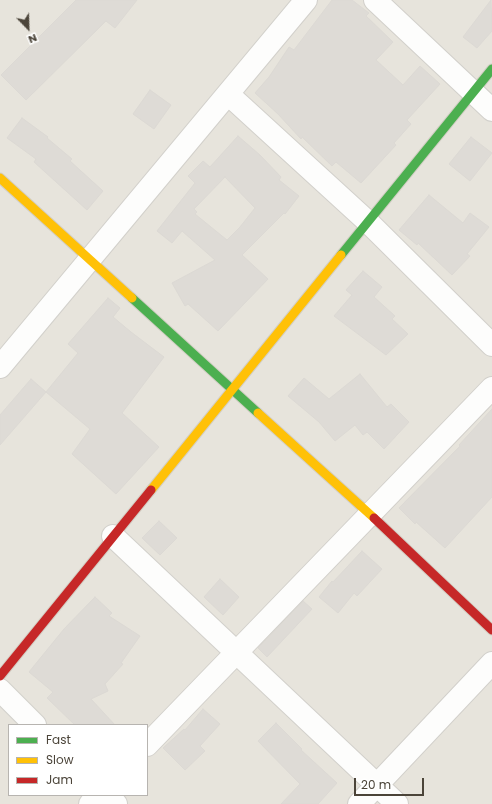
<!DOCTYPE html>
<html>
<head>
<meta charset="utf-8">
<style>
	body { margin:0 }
	#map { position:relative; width:492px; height:804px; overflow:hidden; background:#f4f2ee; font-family:Poppins,sans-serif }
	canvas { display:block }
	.legend { position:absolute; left:8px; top:724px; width:140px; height:72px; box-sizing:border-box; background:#fff; border:1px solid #b7b4b0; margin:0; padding:5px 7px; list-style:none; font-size:12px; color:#4b4439 }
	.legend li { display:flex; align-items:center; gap:8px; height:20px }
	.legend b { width:20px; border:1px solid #b7b4b0 }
	.north { position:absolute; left:8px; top:8px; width:40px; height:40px; -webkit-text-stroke:3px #fff; paint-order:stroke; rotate:157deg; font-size:11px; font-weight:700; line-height:16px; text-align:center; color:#4b4439 }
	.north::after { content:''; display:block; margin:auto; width:14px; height:18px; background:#4b4439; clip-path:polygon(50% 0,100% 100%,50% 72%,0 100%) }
	.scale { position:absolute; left:354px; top:778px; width:70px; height:18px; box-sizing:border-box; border:2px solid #4b4439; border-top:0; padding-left:5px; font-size:12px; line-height:14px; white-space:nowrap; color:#4b4439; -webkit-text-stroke:3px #fff; paint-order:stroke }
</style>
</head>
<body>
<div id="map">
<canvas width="492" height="804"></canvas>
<ul class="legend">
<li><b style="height:5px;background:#4caf50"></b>Fast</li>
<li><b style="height:5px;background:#ffc107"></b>Slow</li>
<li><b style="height:5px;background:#c62828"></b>Jam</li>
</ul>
<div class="north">N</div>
<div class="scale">20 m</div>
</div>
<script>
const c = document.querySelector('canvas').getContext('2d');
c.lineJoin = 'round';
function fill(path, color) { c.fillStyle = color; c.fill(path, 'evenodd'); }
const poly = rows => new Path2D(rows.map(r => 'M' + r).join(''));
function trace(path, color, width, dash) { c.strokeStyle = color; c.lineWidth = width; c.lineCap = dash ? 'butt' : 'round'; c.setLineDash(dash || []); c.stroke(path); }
const residential = poly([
	[0,0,492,0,492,804,0,804],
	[9,725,147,725,147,795,9,795]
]);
const building = poly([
	[76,0,137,0,115,28,106,21,26,100,1,75,76,0],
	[332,0,352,0,369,13,366,16,393,42,376,60,403,85,420,66,440,84,407,120,411,124,394,143,396,145,361,183,336,162,332,166,302,137,301,139,278,114,255,93,269,77,289,47,294,50,332,0],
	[491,0,492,31,477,48,463,37,491,0],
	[150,90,171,105,154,129,133,114,150,90],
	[22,118,48,137,47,138,72,159,70,161,103,191,87,210,34,162,36,159,7,138,22,118],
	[238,136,260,155,281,177,279,180,299,196,285,214,284,213,242,255,268,279,218,331,188,304,185,306,172,283,215,260,182,231,172,243,157,231,195,183,188,176,203,161,210,167,238,136],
	[225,177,255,208,240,227,227,240,195,214,197,212,194,209,225,177],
	[471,137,492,153,470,181,449,164,471,137],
	[429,195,463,223,470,213,489,227,467,254,470,256,452,275,418,243,417,245,399,230,429,195],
	[363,271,382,287,374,297,395,316,392,319,408,334,386,355,334,316,352,295,346,290,363,271],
	[108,298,120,308,113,317,131,332,164,357,122,413,159,447,116,494,72,454,90,429,46,392,78,353,68,344,108,298],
	[360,374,387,407,391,404,409,422,384,449,367,432,363,435,355,425,335,441,319,422,288,396,304,378,329,399,360,374],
	[31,379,46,392,0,445,0,415,31,379],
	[492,409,492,497,445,548,416,522,415,524,399,508,460,446,459,445,492,409],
	[159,521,177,538,160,555,142,538,159,521],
	[362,551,382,569,357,596,354,593,338,613,319,597,332,581,333,582,362,551],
	[220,579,239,597,223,615,204,597,220,579],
	[95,597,112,613,109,616,140,636,121,663,123,664,105,684,108,691,91,699,115,725,75,725,47,698,53,692,29,672,64,629,95,597],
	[303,601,312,609,267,657,258,648,303,601],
	[203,709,220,724,200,746,205,751,185,770,163,748,184,729,185,730,203,709],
	[276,723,302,749,301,750,337,783,318,804,281,804,300,784,258,741,276,723]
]);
const street = poly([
	[375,0,492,110],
	[228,94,368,222,492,345],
	[0,367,306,0],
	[113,536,397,804],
	[0,690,35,725],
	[147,745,492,388],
	[107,795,116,804],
	[90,804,98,795],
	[359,804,492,663]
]);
const fast = poly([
	[341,255,492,69],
	[132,298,258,413]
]);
const slow = poly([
	[0,178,132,298],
	[258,413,374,518],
	[151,490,341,255]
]);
const jam = poly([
	[374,518,492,630],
	[0,676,151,490]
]);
fill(residential, '#e7e4dc');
fill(building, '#dedbd6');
trace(building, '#dcd9d4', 1);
trace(street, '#d2d0cb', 24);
trace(fast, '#d3cfc5', 11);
trace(slow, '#d3cfc5', 11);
trace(jam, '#d3cfc5', 11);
trace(street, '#fdfdfc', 22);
trace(fast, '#4caf50', 9);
trace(slow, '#ffc107', 9);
trace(jam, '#c62828', 9);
</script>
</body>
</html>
